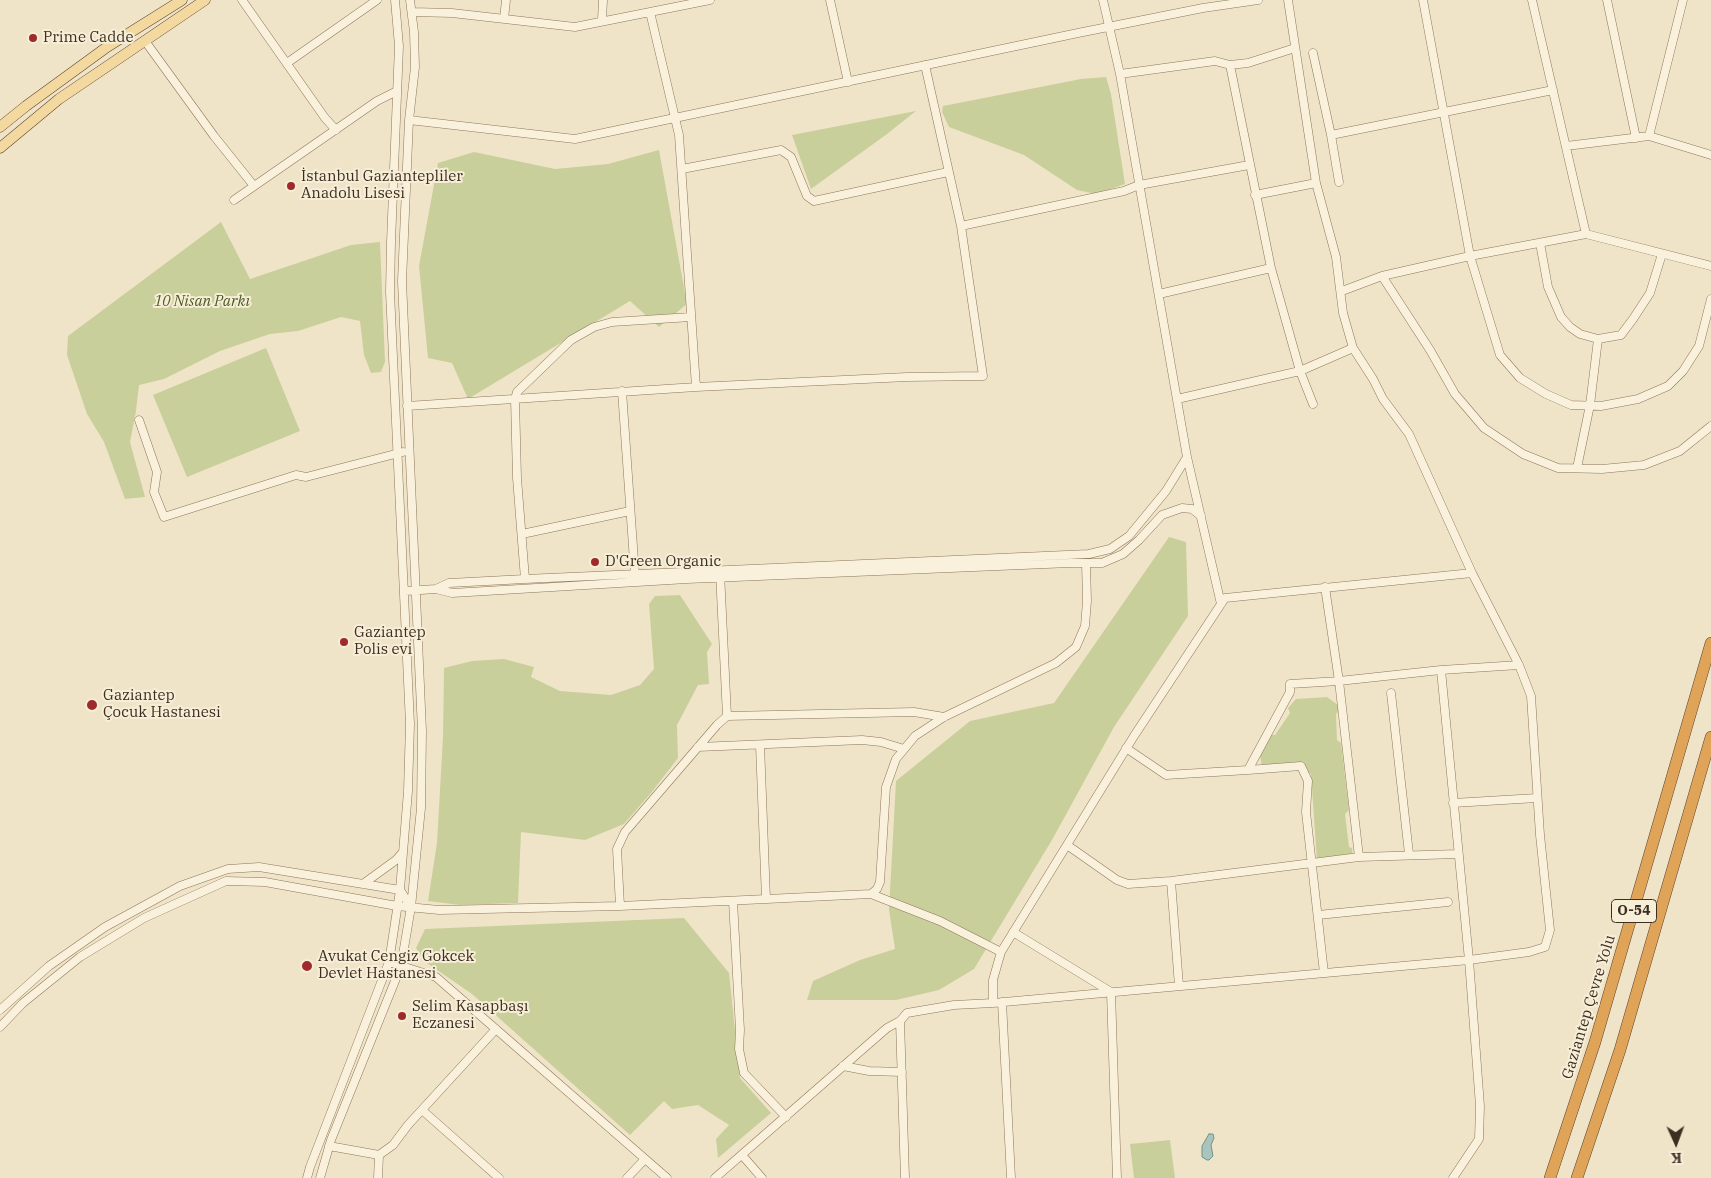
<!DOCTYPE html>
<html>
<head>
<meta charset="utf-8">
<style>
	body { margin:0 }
	#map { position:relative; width:1711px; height:1178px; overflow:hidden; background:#f0e4c8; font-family:"IBM Plex Serif",serif }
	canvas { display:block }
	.north { position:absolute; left:1651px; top:1118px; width:50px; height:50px; -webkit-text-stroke:4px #f7eed8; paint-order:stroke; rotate:178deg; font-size:14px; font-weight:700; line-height:20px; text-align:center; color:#3d2e20 }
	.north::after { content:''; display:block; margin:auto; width:18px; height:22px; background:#3d2e20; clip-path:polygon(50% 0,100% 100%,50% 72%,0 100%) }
</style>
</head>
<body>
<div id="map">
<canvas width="1711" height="1178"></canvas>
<div class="north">K</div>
</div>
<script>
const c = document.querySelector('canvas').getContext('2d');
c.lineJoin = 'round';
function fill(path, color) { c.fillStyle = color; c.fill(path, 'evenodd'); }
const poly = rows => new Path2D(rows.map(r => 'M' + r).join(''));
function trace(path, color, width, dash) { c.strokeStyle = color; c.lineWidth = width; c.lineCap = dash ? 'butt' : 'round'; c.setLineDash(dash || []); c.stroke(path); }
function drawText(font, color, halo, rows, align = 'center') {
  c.font = font + ' "IBM Plex Serif",serif'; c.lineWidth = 4; c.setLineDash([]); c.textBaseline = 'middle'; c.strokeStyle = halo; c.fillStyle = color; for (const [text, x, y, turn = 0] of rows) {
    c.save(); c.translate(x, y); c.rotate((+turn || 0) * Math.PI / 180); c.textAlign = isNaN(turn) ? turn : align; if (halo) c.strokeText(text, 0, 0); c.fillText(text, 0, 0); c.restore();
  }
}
const green = poly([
	[1106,77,1111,94,1125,184,1096,194,1077,190,1024,155,949,127,942,112,943,106,1081,79],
	[916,111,887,134,811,189,792,135],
	[659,150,687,304,659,327,630,301,468,399,452,363,428,358,419,266,438,163,474,152,555,169,608,164],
	[221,222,250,279,351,245,380,242,385,362,381,372,371,373,364,355,360,321,341,317,298,331,270,334,220,351,164,379,139,385,136,411,130,442,145,497,125,499,104,442,87,414,67,355,68,336],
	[266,348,300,431,187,477,153,395],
	[1169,537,1186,542,1188,616,1114,727,1052,840,974,969,939,990,896,1000,807,1000,813,981,860,960,895,949,889,910,896,781,970,721,1054,703],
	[680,595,712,644,707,652,709,684,698,685,677,725,678,758,651,793,624,824,585,840,521,832,518,903,460,905,428,901,437,843,443,737,444,668,472,661,504,659,534,667,531,677,560,691,611,695,640,685,654,669,649,604,655,596],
	[1327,697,1338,705,1338,712,1336,714,1337,740,1341,743,1349,810,1345,814,1349,847,1352,848,1353,857,1317,860,1311,774,1308,772,1262,768,1260,755,1270,735,1275,735,1290,713,1288,708,1296,699],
	[684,918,729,973,740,1078,771,1113,718,1158,716,1139,729,1125,698,1105,672,1109,664,1101,630,1135,472,994,424,961,416,948,425,929],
	[1170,1140,1175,1178,1134,1178,1130,1144]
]);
const water = poly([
	[1209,1134,1213,1134,1214,1138,1211,1145,1213,1156,1209,1160,1207,1160,1202,1157,1202,1146,1209,1134]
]);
const minor = poly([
	[242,0,325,118,336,130],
	[830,0,848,82],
	[1103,0,1120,74,1187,457,1221,604],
	[1288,0,1316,183,1336,257,1343,313,1353,348,1373,379,1383,399,1409,434,1472,573],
	[1423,0,1470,256,1500,355,1520,378,1546,394,1571,405,1601,406,1638,399,1668,386,1683,371,1699,346,1711,299],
	[1532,0,1586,234],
	[1607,0,1636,138],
	[412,12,452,13,575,27,710,0],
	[650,12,679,135,696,387],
	[504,19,506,0],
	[602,20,603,0],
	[145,41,214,136,254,186],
	[1313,53,1331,135,1339,182],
	[287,63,377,0],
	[1230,65,1271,268,1300,371,1313,404],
	[1120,74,1215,61,1230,65,1248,63,1295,48],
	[409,120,575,139,1078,33,1203,8,1258,0],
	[1331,135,1553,90],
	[1649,136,1683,0],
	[1566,146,1649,136,1711,155],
	[682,169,781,150,791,157,807,196,814,201,948,172],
	[1255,195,1316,183],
	[234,200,377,101,397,91],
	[961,226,1124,191,1139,185,1249,165],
	[1540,243,1548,287,1561,317,1570,327,1580,334,1598,339,1621,335,1633,319,1650,293,1662,254],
	[1382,276,1430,350,1455,394,1484,428,1523,454,1558,468,1602,469,1644,465,1680,451,1711,426],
	[1342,291,1382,276,1470,256,1586,234,1711,266],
	[1159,294,1271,268],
	[622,391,635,575],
	[1177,399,1300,371,1353,348],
	[407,406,696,387,907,377,983,376,961,226,925,65],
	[139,420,157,472,154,492,164,517,296,475,306,477,403,452],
	[1577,468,1590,405,1598,339],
	[522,534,630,511],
	[720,573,727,716],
	[525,579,517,478,515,399,517,392,571,340,594,327,612,322,691,317],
	[1325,587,1339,681,1359,857],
	[436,589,449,583,525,579,1089,554,1110,549,1129,536,1166,491,1187,457],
	[405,591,436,589,452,593,687,579,1070,563,1102,563,1123,554,1139,540,1162,515,1182,508,1192,509,1201,516],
	[1441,670,1469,960,1480,1106,1479,1139,1453,1178],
	[1391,693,1409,854],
	[760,745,766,899],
	[698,747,862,740,881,742,904,749],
	[1126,748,1166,775,1248,770,1290,692,1290,684,1339,681,1441,670,1519,665],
	[1248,770,1301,766,1308,781,1306,812,1324,973],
	[1453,803,1537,798],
	[1067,845,1117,880,1128,884,1171,881,1359,857,1458,854],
	[1171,881,1179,986],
	[363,884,396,860,402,853],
	[871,894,877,889,880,882,886,787,896,759,915,736,944,717,1056,663,1076,647,1085,626,1087,601,1086,563],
	[733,901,740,1030,739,1049,744,1073,786,1117],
	[620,906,617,849,625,832,717,725,727,716,914,712,944,717],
	[1318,915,1448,902],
	[1013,932,1111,992,1117,1178],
	[389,962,436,977,667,1178],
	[1002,1002,1011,1178],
	[0,1010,49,966,105,927,180,886,228,869,259,867,400,890,411,907],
	[900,1021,905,1178],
	[0,1027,23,1003,80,957,144,918,226,881,265,882,397,906,439,910,620,906,871,894,940,921,1001,952],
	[843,1066,869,1071,902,1072],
	[422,1110,499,1178],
	[329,1146,379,1155,393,1145,408,1125,496,1029],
	[742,1155,762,1178],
	[307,1178,310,1167,389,962,400,890,408,791,410,724,390,292,391,242,399,46,395,0],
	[320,1178,331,1140,401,966,411,907,421,808,422,731,402,281,409,120,415,67,414,32,410,0],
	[378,1178,379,1155],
	[627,1178,645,1159],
	[715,1178,887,1028,900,1021,907,1013,954,1005,993,1003,1469,960,1529,952,1545,947,1550,930,1540,835,1531,696,1519,665,1472,573,1225,598,1134,736,1001,952,993,980,993,1003]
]);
const major = poly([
	[0,127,26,106,107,47,182,0],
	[0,148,59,99,205,0]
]);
const highway = poly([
	[1550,1178,1595,1042,1711,643],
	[1577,1178,1620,1050,1711,737]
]);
const markers = [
	[33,38,5,"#9e2a2b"],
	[291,186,5,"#9e2a2b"],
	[595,562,5,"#9e2a2b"],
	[344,642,5,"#9e2a2b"],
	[92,705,6,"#9e2a2b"],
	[307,966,6,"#9e2a2b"],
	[402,1016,5,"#9e2a2b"]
];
const shields = [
	[1634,911,45]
];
const shieldNames = [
	["O-54",1634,911]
];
const poiNames = [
	["Prime Cadde",43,38],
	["İstanbul Gaziantepliler",301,177],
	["Anadolu Lisesi",301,194],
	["D'Green Organic",605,562],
	["Gaziantep",354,633],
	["Polis evi",354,650],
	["Gaziantep",103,696],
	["Çocuk Hastanesi",103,713],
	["Avukat Cengiz Gokcek",318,957],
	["Devlet Hastanesi",318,974],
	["Selim Kasapbaşı",412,1007],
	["Eczanesi",412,1024]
];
const parkNames = [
	["10 Nisan Parkı",202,302]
];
const streetNames = [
	["Gaziantep Çevre Yolu",1589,1007,-73]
];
fill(green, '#c9cf9b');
fill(water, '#a9c4bc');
trace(water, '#6f938a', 1);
trace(minor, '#8d765c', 9);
trace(major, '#5b4430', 11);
trace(highway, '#5b4430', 12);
trace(minor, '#faf1dc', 8);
trace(major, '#f3d9a0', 10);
trace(highway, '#e0a458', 11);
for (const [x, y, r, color] of markers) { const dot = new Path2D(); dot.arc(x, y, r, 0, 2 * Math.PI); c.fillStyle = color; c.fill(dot); trace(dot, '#f7eed8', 2); }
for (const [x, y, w] of shields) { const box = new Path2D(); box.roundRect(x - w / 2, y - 11.5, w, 23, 4); c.fillStyle = '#f7eed8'; c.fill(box); trace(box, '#3d2e20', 1); }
drawText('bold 14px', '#3d2e20', null, shieldNames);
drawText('15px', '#3d2e20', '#f7eed8', poiNames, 'left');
drawText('italic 15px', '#4d5a26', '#f7eed8', parkNames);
drawText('15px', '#3d2e20', '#f7eed8', streetNames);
</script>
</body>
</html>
